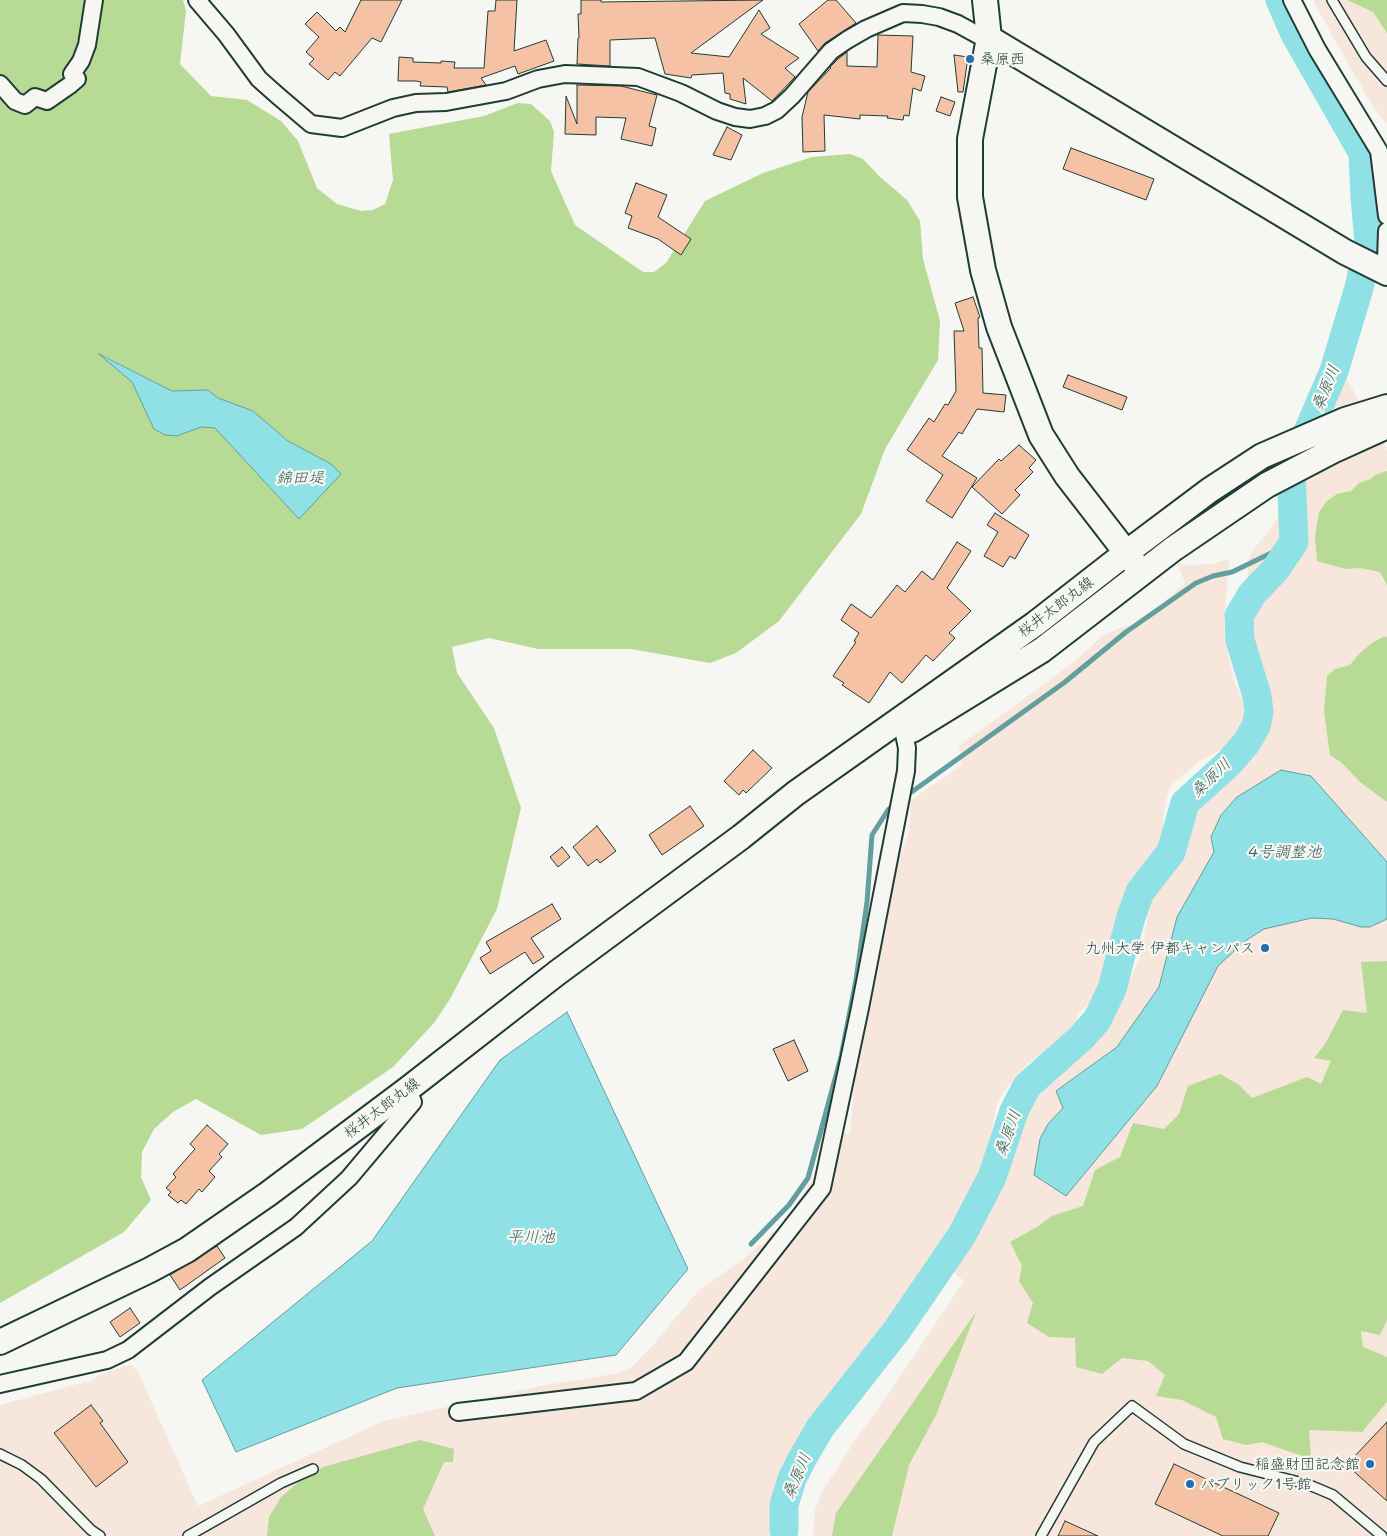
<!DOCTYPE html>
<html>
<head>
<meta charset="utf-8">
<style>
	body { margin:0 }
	canvas { display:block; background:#f6f6f2 }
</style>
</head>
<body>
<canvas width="1387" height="1536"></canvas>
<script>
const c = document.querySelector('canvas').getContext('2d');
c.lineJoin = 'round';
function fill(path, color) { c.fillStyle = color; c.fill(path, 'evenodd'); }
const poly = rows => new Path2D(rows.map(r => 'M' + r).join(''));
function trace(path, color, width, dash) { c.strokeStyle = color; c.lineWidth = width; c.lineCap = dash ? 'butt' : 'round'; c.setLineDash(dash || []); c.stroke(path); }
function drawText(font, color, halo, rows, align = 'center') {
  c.font = font + ' Mali,"Klee One",sans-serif'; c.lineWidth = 4.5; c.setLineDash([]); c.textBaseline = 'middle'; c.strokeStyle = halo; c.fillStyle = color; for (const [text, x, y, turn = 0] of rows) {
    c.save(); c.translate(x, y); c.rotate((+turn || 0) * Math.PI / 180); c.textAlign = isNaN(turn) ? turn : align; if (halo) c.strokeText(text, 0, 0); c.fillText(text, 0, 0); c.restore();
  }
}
const built = poly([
	[1313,0,1387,0,1387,124,1375,109,1348,64],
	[1340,367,1387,450,1387,1536,813,1536,815,1510,822,1492,856,1439,887,1396,964,1281,950,1269,966,1242,988,1193,995,1172,1004,1125,1009,1109,1016,1096,1027,1083,1045,1067,1087,1036,1104,1018,1121,996,1140,958,1148,915,1154,895,1162,877,1176,864,1184,849,1187,833,1187,812,1191,800,1201,790,1236,767,1248,756,1263,732,1268,718,1267,702,1259,689,1250,666,1244,619,1249,560,1251,553,1306,483,1322,450,1326,438,1334,385],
	[1229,559,1224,627,1227,650,1235,683,1245,705,1245,711,1239,731,1227,747,1201,760,1170,786,1164,810,1162,840,1159,848,1142,865,1137,873,1112,965,1105,983,1097,995,1076,1016,1082,1023,1026,1065,1006,1088,997,1104,984,1169,976,1194,936,1261,924,1271,923,1276,869,1359,834,1408,837,1414,799,1472,792,1486,782,1536,0,1536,0,1405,93,1380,96,1376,122,1367,131,1365,138,1372,198,1506,384,1421,540,1386,620,1373,632,1367,653,1345,698,1291,745,1258,759,1245,763,1245,772,1232,777,1234,817,1172,833,1132,850,1134,856,1061,867,1016,874,967,894,871,909,832,911,800,962,765,959,746,1050,680,1083,654,1102,636,1121,627,1144,624,1157,607,1172,595,1185,583,1178,564,1192,565,1211,564]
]);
const green = poly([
	[0,0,183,0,186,11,180,64,211,96,247,100,281,121,298,141,317,188,337,204,361,211,373,210,385,204,393,180,389,134,484,116,518,103,531,104,550,121,554,132,551,171,575,225,643,272,654,272,666,263,705,201,763,173,812,157,850,154,863,159,879,176,907,200,920,221,923,259,940,321,938,360,885,449,861,514,779,621,736,653,710,663,631,649,538,649,489,638,452,647,457,673,494,728,521,808,497,909,450,999,434,1023,393,1067,302,1129,261,1135,196,1099,173,1112,154,1129,142,1152,141,1177,151,1200,124,1232,0,1303],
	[102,355,172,391,208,390,218,398,253,411,288,441,331,464,299,519,215,428,201,427,177,436,154,429,132,382],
	[1347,0,1387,0,1387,33,1373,12],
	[1387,471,1387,585,1380,572,1360,568,1345,569,1317,561,1315,537,1319,512,1327,501,1337,494,1351,491,1359,483,1371,479,1375,475],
	[1383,637,1387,637,1387,802,1360,782,1342,763,1330,755,1324,711,1327,676,1335,669,1350,665,1358,655,1372,643],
	[1387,961,1387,1320,1380,1335,1361,1331,1363,1347,1387,1357,1387,1402,1362,1432,1309,1430,1311,1459,1262,1442,1246,1445,1223,1439,1216,1417,1182,1400,1156,1396,1165,1375,1148,1361,1122,1358,1102,1374,1076,1367,1075,1338,1049,1337,1027,1323,1033,1303,1019,1281,1022,1266,1010,1242,1037,1227,1052,1216,1083,1206,1095,1170,1120,1157,1133,1123,1164,1129,1179,1114,1188,1086,1220,1074,1238,1084,1252,1098,1307,1077,1321,1084,1331,1061,1314,1058,1325,1044,1343,1010,1367,1013,1361,962],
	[976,1312,936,1415,909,1465,892,1536,832,1536,836,1513],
	[420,1440,454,1449,453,1462,444,1462,423,1509,435,1536,267,1536,269,1517,281,1497,300,1481,323,1467]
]);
const water = poly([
	[99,354,172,391,208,390,218,398,253,411,288,441,331,464,341,474,299,519,215,428,201,427,177,436,165,435,154,429,132,382,99,354],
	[1281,770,1311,776,1387,862,1387,919,1370,927,1361,927,1333,919,1312,918,1264,929,1245,941,1218,966,1157,1086,1066,1196,1034,1175,1040,1139,1048,1124,1063,1108,1056,1091,1117,1047,1159,987,1177,917,1214,852,1211,837,1221,815,1237,797,1281,770],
	[567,1012,688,1269,616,1355,397,1388,236,1452,202,1380,372,1241,500,1060,567,1012]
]);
const stream = poly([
	[906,796,1065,682,1126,632,1196,583,1213,576,1232,572,1294,542],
	[751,1244,789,1205,808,1178,841,1057,856,980,867,902,872,835,888,810,895,804]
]);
const river = poly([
	[784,1530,784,1505,792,1479,802,1459,820,1428,897,1330,962,1235,992,1177,1014,1111,1027,1086,1081,1038,1097,1020,1112,989,1131,917,1140,892,1171,852,1185,803,1229,763,1247,742,1256,726,1259,712,1257,696,1240,640,1239,616,1252,594,1275,570,1294,542,1291,471,1334,371,1359,288,1369,242,1365,198,1363,153,1295,34,1280,0]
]);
const building = poly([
	[361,0,402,0,381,42,372,38,340,76,335,72,328,80,309,64,314,59,306,52,319,37,305,24,317,12,336,31,340,27,345,32,361,0],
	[496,0,517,0,514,51,546,40,554,61,518,74,515,66,481,78,486,85,448,92,447,87,420,86,421,82,416,81,398,81,399,57,413,58,413,62,441,63,441,61,455,62,454,68,484,68,488,11,495,11,496,0],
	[581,0,601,0,601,2,763,0,691,53,729,57,759,10,770,28,761,34,799,58,785,68,795,77,772,101,743,78,746,104,730,99,730,94,725,93,723,73,692,75,691,78,665,74,655,38,610,40,610,66,577,64,578,38,579,38,578,14,581,14,581,0],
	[828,0,836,0,856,23,825,43,818,51,799,24,828,0],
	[878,35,913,36,911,72,925,76,921,91,913,88,909,116,904,115,903,120,887,118,888,116,860,115,860,119,824,115,825,151,803,152,802,117,808,92,831,68,830,67,838,59,847,52,847,66,877,67,878,35],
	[954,55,968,57,963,92,958,92,954,55],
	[577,85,621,86,657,95,649,126,656,128,652,146,621,139,626,118,596,117,596,135,565,134,566,96,577,124,577,85],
	[941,97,955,102,950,116,936,111,941,97],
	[727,127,742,135,731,160,713,155,727,127],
	[1071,148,1154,179,1146,200,1063,169,1071,148],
	[636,183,667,195,658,217,691,239,681,255,658,239,628,228,632,216,625,213,636,183],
	[973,297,980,317,978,318,979,348,982,348,983,393,1006,395,1004,412,977,409,962,434,959,432,942,456,977,478,952,518,926,501,943,475,907,450,929,418,934,422,945,404,948,405,956,391,954,331,964,331,955,303,973,297],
	[1068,375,1127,397,1122,410,1063,387,1068,375],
	[1019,445,1036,460,1029,468,1033,472,1015,490,1020,495,1002,514,972,487,999,459,1001,461,1019,445],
	[995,513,1029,535,1015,559,1010,556,1003,567,984,556,998,532,987,525,995,513],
	[957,542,971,551,947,588,971,611,949,633,955,638,933,661,926,655,902,683,890,672,869,703,842,685,844,683,833,676,856,642,854,641,859,633,841,620,851,604,871,618,897,585,905,592,922,571,933,580,957,542],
	[753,750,772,768,746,793,743,790,739,795,724,781,753,750],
	[690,806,704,826,662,855,649,835,690,806],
	[597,826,616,851,600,863,597,859,588,866,573,847,597,826],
	[562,847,570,857,558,867,550,857,562,847],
	[552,904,561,919,531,938,544,957,533,964,525,952,490,974,480,958,491,951,486,942,552,904],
	[794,1040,808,1071,788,1081,773,1049,794,1040],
	[207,1125,228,1144,219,1154,222,1157,209,1171,215,1177,202,1192,199,1189,186,1204,181,1200,178,1203,168,1195,171,1192,166,1188,176,1177,173,1174,195,1149,190,1144,207,1125],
	[217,1246,225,1258,180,1290,170,1275,217,1246],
	[130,1308,140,1323,120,1337,110,1322,130,1308],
	[91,1405,103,1421,100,1423,128,1462,96,1487,54,1433,91,1405],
	[1387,1422,1387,1501,1350,1468,1356,1461,1353,1458,1387,1422],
	[1174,1464,1279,1513,1268,1536,1223,1536,1155,1504,1174,1464],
	[1065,1521,1098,1536,1058,1536,1065,1521]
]);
const lane = poly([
	[1332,0,1366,57,1387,81],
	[0,1454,22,1465,41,1479,91,1530,100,1536],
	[188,1536,281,1483,313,1469],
	[1041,1536,1094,1442,1132,1406,1184,1444,1240,1467,1307,1484,1333,1495,1382,1536]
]);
const street = poly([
	[197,0,226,34,259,79,277,95,311,124,342,128,393,108,416,103,446,102,506,91,538,79,565,74,638,77,681,93,717,111,735,117,750,119,765,116,777,110,792,96,831,51,847,40,866,29,903,13,922,14,939,17,958,24,978,35,989,38],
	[1292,0,1317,49,1379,151,1387,216],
	[0,84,15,101,25,105,35,97,47,101,70,85,77,79,72,74,81,61,87,45,94,0],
	[1382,270,1386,260,1387,231],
	[0,1384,107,1360,128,1350,210,1287,296,1227,349,1178,413,1102,408,1089],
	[458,1412,636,1391,686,1362,822,1188,860,1008,906,771,907,748,901,720]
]);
const secondary = poly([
	[985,0,989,38,970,139,970,197,983,270,999,327,1041,435,1067,476,1135,564],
	[989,38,1345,252,1387,273],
	[912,730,1042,650,1173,549,1267,485,1332,451,1387,426],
	[0,1342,150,1270,187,1250,268,1194,408,1089,557,973,741,837,796,793,1035,624,1126,553,1210,490,1262,456,1345,420,1387,407]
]);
const markers = [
	[970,59,5,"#1f6fb2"],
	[1265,948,5,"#1f6fb2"],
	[1370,1464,5,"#1f6fb2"],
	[1190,1484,5,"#1f6fb2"]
];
const poiNames = [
	["桑原西",980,59],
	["九州大学 伊都キャンパス",1255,948,"right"],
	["稲盛財団記念館",1360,1464,"right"],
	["パブリック1号館",1200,1484]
];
const streetNames = [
	["桜井太郎丸線",1056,607,-37],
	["桜井太郎丸線",382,1108,-37]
];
const waterNames = [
	["桑原川",1326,388,-68],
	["錦田堤",300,478],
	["桑原川",1211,778,-44],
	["4号調整池",1285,852],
	["桑原川",1008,1133,-70],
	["平川池",531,1237],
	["桑原川",797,1476,-67]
];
fill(built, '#f6e6db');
fill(green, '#b7db95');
fill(water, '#8fe1e5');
trace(water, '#629f9e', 1);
trace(stream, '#629f9e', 5);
trace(river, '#8fe1e5', 29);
fill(building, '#f5c2a6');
trace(building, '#1f3d34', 1);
trace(lane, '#1f3d34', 12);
trace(street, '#1f3d34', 20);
trace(secondary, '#1f3d34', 28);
trace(lane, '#f6f6f2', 9);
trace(street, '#f6f6f2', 16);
trace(secondary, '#f6f6f2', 24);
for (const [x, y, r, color] of markers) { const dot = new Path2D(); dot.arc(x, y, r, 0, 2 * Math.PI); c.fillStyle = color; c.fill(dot); trace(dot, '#f6f6f2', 2); }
drawText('15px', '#1f3d34', '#f6f6f2', poiNames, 'left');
drawText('15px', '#1f3d34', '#f6f6f2', streetNames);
drawText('italic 16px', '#355e57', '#f6f6f2', waterNames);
</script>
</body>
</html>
